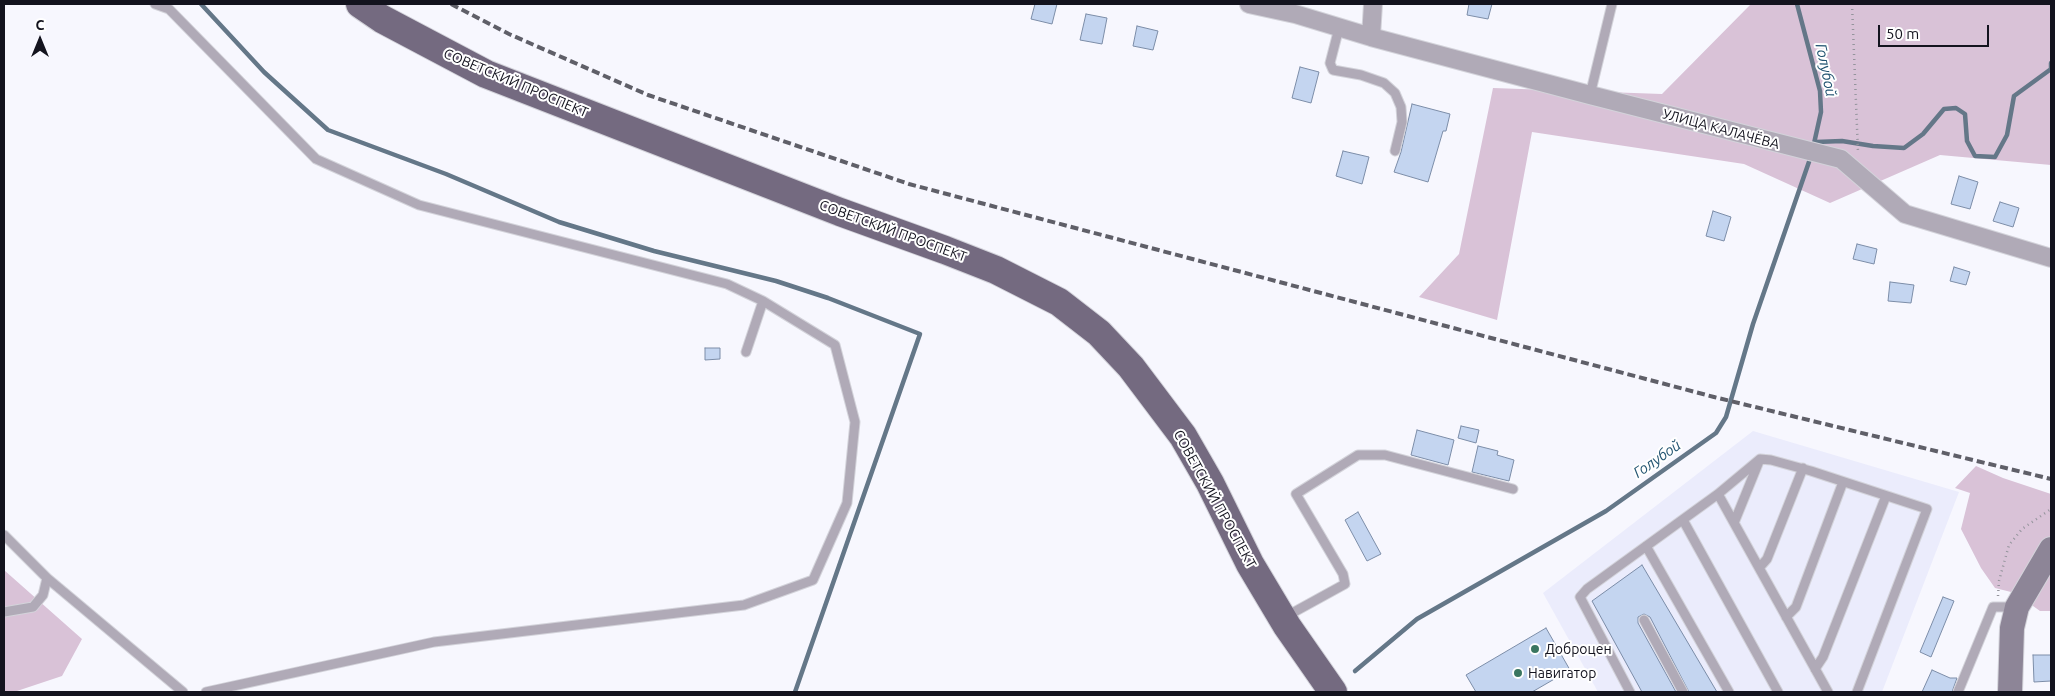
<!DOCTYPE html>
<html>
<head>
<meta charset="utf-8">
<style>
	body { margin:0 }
	#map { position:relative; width:2055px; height:696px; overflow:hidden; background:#f7f7fe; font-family:Ubuntu,sans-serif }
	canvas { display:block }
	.frame { position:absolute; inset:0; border:5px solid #13131e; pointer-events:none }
	.north { position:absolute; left:15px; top:15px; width:50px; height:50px; -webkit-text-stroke:4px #fff; paint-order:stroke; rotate:0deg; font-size:14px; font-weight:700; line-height:20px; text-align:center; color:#13131e }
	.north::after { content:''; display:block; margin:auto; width:18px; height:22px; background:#13131e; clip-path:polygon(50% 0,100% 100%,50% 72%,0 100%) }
	.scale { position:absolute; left:1878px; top:25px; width:111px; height:22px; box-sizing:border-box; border:2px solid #13131e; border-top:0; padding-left:6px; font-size:15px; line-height:18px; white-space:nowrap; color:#13131e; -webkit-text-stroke:4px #fff; paint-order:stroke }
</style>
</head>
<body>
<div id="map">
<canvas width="2055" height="696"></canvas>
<div class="frame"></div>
<div class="north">С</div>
<div class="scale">50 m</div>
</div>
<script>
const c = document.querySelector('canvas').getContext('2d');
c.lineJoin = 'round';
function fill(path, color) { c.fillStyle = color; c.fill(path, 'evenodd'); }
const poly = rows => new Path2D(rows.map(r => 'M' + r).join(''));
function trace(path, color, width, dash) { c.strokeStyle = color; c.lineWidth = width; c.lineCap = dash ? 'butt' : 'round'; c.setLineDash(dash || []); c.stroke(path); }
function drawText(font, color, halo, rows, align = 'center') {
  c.font = font + ' Ubuntu,sans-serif'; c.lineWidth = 4; c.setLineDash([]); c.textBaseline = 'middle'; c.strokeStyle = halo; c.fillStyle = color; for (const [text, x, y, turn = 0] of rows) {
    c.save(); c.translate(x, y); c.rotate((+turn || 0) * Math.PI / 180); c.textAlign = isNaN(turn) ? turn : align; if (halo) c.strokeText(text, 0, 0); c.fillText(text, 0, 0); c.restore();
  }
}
const built = poly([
	[1753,431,1959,492,1882,692,1598,692,1543,593]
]);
const green = poly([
	[1751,4,2051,4,2051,165,1940,155,1830,203,1744,164,1532,132,1497,320,1419,297,1459,254,1493,88,1662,94],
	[1976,466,2003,478,2051,494,2051,611,2040,611,2015,593,1995,588,1981,568,1961,529,1970,493,1955,488],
	[4,570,82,639,62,676,14,692,4,692]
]);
const stream = poly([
	[201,4,264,72,328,130,446,174,559,222,654,251,776,281,828,298,920,334,795,692],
	[1797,4,1820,91,1821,112,1813,148],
	[1816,142,1842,141,1873,146,1904,148,1923,134,1944,109,1956,108,1965,114,1967,141,1975,156,1995,157,2007,135,2014,96,2051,69,2051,63],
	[1355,671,1417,619,1606,511,1716,433,1726,417,1753,324,1811,156]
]);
const building = poly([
	[1035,4,1057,4,1052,24,1031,19,1035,4],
	[1469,4,1492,4,1488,19,1467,15,1469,4],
	[1086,14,1107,18,1102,44,1080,40,1086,14],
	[1137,26,1158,31,1153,50,1133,46,1137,26],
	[1300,67,1319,72,1311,103,1292,98,1300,67],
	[1412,104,1450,114,1446,131,1443,131,1428,182,1394,172,1401,152,1412,104],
	[1343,151,1369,157,1362,184,1336,176,1343,151],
	[1959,176,1978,182,1970,209,1951,204,1959,176],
	[2000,202,2019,208,2013,227,1993,221,2000,202],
	[1713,211,1731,217,1724,241,1706,236,1713,211],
	[1857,244,1877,249,1874,264,1853,259,1857,244],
	[1954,267,1970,272,1966,285,1950,281,1954,267],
	[1890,282,1914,285,1911,303,1888,301,1890,282],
	[705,348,720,348,720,359,705,360,705,348],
	[1461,426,1479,430,1476,443,1458,438,1461,426],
	[1417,430,1454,440,1448,465,1411,455,1417,430],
	[1478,446,1498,451,1497,455,1514,460,1509,481,1472,472,1478,446],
	[1358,512,1381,554,1367,561,1345,520,1358,512],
	[1642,565,1717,692,1689,692,1650,617,1644,614,1638,617,1638,623,1676,692,1642,692,1592,601,1642,565],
	[1943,597,1954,601,1931,657,1920,652,1943,597],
	[1546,628,1570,670,1532,692,1476,692,1466,675,1546,628],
	[2033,655,2051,655,2051,681,2034,682,2033,655],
	[1932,670,1950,678,1957,678,1952,692,1922,692,1932,670]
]);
const path = poly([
	[1852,4,1858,152],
	[1998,596,1999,581,2009,545,2022,529,2051,509]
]);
const lane = poly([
	[155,4,169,9,316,159,419,205,727,284,763,301,835,345,855,422,847,503,813,580,744,605,434,642,206,692],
	[1339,28,1330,63,1333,70,1361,75,1384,83,1395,93,1401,107,1402,122,1395,151],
	[1590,95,1612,4],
	[746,352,763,301],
	[1718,494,1828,692],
	[1683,520,1778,692],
	[1734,523,1760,459],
	[4,535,47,578,43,595,33,607,4,612],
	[1646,546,1729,692],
	[1759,568,1767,559,1803,468],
	[47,578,183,692],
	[1285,617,1345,584,1343,574,1296,494,1358,455,1385,455,1513,489],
	[1786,617,1796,607,1843,482],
	[1644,620,1683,692],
	[1815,669,1823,657,1886,496],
	[1630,692,1580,597,1587,589,1718,494,1760,459,1771,460,1811,471,1927,509,1857,692],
	[1958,692,1993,607,2016,607]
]);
const street = poly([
	[1249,4,1295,14,1371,37,1590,95,1841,159,1905,214,2051,258],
	[1371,37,1373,4]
]);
const secondary = poly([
	[2010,692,2012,628,2017,607,2051,549]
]);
const primary = poly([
	[360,4,382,19,486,74,840,212,945,250,996,270,1059,302,1099,333,1131,367,1183,436,1210,483,1250,564,1287,626,1333,692]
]);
const rail = poly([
	[451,4,509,34,648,95,909,184,1714,397,2051,479]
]);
const markers = [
	[1535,649,5,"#3a7660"],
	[1518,673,5,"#3a7660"]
];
const streetNames = [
	["СОВЕТСКИЙ ПРОСПЕКТ",516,83,23],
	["УЛИЦА КАЛАЧЁВА",1721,129,15],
	["СОВЕТСКИЙ ПРОСПЕКТ",893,231,20],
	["СОВЕТСКИЙ ПРОСПЕКТ",1215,499,61]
];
const poiNames = [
	["Доброцен",1545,649],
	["Навигатор",1528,673]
];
const waterNames = [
	["Голубой",1826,70,78],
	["Голубой",1657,459,-35]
];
fill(built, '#ebecfc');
fill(green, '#d9c2d7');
trace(stream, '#647788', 4.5);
fill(building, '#c4d5f0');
trace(building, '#7c8da8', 1);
trace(lane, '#d3d3da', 11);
trace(street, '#d3d3da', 20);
trace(secondary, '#d3d3da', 26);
trace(primary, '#d3d3da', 30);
trace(path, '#94949c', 2.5, [1, 4]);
trace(lane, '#b0aab7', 9);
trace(street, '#b0aab7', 18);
trace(secondary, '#8d8597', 24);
trace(primary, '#746a80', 28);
trace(rail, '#5f5f68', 4, [8, 4]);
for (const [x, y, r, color] of markers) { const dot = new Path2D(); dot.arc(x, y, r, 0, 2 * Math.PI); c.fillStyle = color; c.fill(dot); trace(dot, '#fff', 2); }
drawText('14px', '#13131e', '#fff', streetNames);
drawText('14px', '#13131e', '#fff', poiNames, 'left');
drawText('italic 15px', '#225471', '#fff', waterNames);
</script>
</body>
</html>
